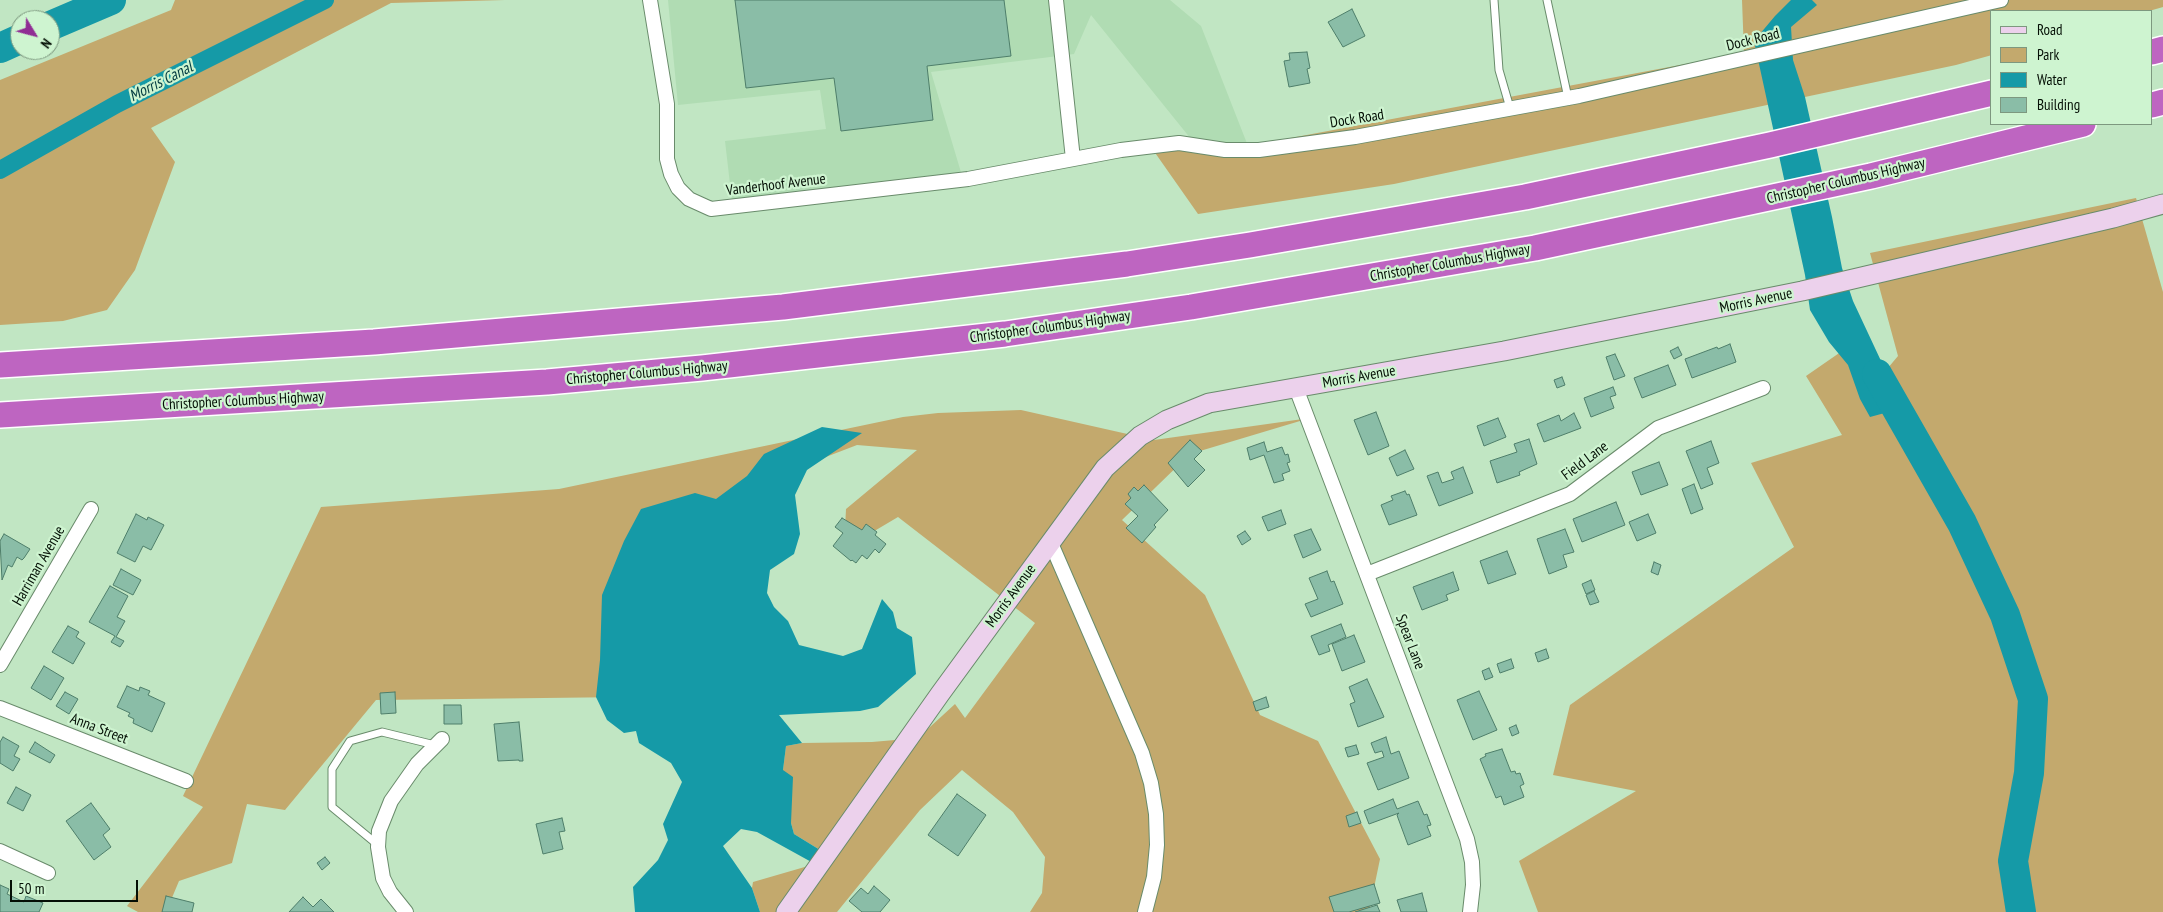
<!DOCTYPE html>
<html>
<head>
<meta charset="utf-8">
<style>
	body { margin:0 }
	#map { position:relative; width:2163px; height:912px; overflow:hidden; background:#c1e6c3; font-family:"PT Sans Narrow",sans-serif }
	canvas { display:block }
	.legend { position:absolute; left:1990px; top:10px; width:162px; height:115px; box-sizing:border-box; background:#cef4d0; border:1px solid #7d987f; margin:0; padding:6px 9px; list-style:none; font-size:15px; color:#040f05 }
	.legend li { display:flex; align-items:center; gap:10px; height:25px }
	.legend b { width:25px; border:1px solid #7d987f }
	.north { position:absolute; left:10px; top:10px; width:50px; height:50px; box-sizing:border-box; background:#cef4d0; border:1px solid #7d987f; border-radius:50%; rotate:127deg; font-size:14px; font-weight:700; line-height:20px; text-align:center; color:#040f05 }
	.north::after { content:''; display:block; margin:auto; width:18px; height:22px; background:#902d94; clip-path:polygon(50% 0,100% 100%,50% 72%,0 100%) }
	.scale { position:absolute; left:10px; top:880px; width:128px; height:22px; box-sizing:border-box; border:2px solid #040f05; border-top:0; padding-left:6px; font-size:15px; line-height:18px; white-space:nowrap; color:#040f05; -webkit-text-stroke:4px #cef4d0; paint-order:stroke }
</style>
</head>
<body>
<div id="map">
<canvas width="2163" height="912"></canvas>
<ul class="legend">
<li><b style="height:6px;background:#ecd1ec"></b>Road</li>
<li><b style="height:14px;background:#c3a96d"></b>Park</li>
<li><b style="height:14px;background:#159aa7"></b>Water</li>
<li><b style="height:14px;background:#8abda7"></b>Building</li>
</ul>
<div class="north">N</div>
<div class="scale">50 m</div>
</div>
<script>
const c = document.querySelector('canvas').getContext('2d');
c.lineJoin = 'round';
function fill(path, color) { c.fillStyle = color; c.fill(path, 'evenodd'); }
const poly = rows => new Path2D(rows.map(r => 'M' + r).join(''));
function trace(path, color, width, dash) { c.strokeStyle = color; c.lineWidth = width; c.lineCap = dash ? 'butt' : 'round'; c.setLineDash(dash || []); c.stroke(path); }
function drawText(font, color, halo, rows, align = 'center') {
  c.font = font + ' "PT Sans Narrow",sans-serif'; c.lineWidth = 4.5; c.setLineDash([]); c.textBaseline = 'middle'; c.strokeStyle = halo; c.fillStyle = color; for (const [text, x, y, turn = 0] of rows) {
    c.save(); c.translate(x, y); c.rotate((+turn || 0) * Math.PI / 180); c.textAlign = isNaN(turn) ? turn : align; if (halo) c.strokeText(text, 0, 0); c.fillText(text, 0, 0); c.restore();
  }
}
const built = poly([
	[668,0,1170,0,1201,26,1248,146,1195,144,1091,15,1074,54,931,72,963,179,733,210,725,141,826,129,820,90,678,105]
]);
const green = poly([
	[175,0,505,0,391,3,151,128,175,162,135,270,107,310,63,321,0,325,0,80,171,10],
	[1742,0,2163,0,2163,7,2149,11,1992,11,1992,55,1956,65,1394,184,1198,214,1151,147,1248,146,1744,53],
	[2136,198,2163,292,2163,912,1538,912,1519,861,1636,791,1553,775,1570,705,1794,547,1751,463,1842,435,1806,376,1845,349,1872,387,1898,356,1870,253],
	[1021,410,1154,440,1310,418,1190,454,1122,520,1205,595,1260,715,1318,741,1380,859,1369,912,1030,912,1042,893,1045,857,1013,812,962,770,920,810,837,912,760,912,752,888,753,882,815,864,820,850,794,834,791,823,783,770,786,746,802,743,872,742,918,738,955,704,965,718,1035,623,898,517,844,549,846,509,917,450,857,445,792,470,627,697,376,700,285,810,247,804,232,863,179,881,166,912,138,912,127,906,203,807,183,796,321,507,559,489,903,417,938,413]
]);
const water = poly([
	[1791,0,1812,0,1817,5,1791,27,1793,60,1805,97,1832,217,1842,268,1853,301,1903,408,1870,417,1860,399,1848,365,1829,342,1810,310,1805,275,1754,41,1775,16],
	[822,427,862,433,807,470,795,495,800,534,794,554,770,570,767,593,774,607,788,621,799,645,843,656,862,649,882,599,893,612,897,628,912,637,916,674,878,707,860,711,779,715,802,743,786,746,783,770,793,777,791,823,794,834,820,850,815,864,757,832,741,829,723,846,752,888,760,912,635,912,633,887,658,860,668,840,663,824,682,782,671,763,639,743,636,731,624,733,607,720,596,697,600,660,602,595,624,541,641,509,695,493,716,499,747,476,764,454]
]);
const canal = poly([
	[0,170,117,104,325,0]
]);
const river = poly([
	[50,26,111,0],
	[0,48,20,39],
	[1877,374,1962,523,2005,615,2033,699,2029,773,2013,861,2021,912]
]);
const building = poly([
	[735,0,1004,0,1011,56,927,66,933,120,841,131,834,78,746,88,735,0],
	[1352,9,1365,36,1343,47,1328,22,1352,9],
	[1307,52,1310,68,1307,69,1310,83,1289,87,1284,61,1290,60,1289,53,1307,52],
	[1730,344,1736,362,1692,378,1685,359,1717,347,1718,349,1730,344],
	[1678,347,1682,355,1674,359,1670,351,1678,347],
	[1615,354,1625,376,1614,380,1606,357,1615,354],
	[1668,365,1676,385,1642,398,1634,378,1668,365],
	[1562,377,1565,385,1557,388,1554,380,1562,377],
	[1613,387,1616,395,1610,397,1614,408,1591,417,1584,398,1613,387],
	[1376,412,1389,446,1368,455,1354,420,1376,412],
	[1574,413,1581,428,1544,442,1537,424,1559,415,1561,421,1574,413],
	[1498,418,1506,437,1484,446,1477,426,1498,418],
	[1529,439,1537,464,1519,472,1520,475,1497,483,1490,461,1517,452,1514,444,1529,439],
	[1190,440,1202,451,1194,459,1205,470,1188,487,1168,463,1190,440],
	[1711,441,1719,463,1707,468,1713,484,1701,489,1686,451,1711,441],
	[1264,442,1267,452,1282,447,1285,455,1288,454,1290,462,1287,463,1290,471,1282,474,1284,480,1274,483,1264,455,1250,460,1247,448,1264,442],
	[1405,450,1414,469,1397,476,1389,458,1405,450],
	[1659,462,1668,485,1641,495,1632,472,1659,462],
	[1463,467,1473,493,1439,506,1427,476,1438,472,1442,483,1454,479,1451,472,1463,467],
	[1694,484,1703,509,1691,514,1682,489,1694,484],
	[1144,485,1168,510,1154,525,1156,527,1142,543,1126,528,1138,516,1125,504,1131,498,1128,494,1134,487,1138,491,1144,485],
	[1405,491,1407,495,1409,494,1417,515,1389,525,1381,505,1393,500,1391,496,1405,491],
	[1616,502,1625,525,1582,542,1573,519,1616,502],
	[1281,510,1286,524,1268,531,1262,517,1281,510],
	[136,514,147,520,148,517,164,525,151,550,143,546,135,562,117,553,136,514],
	[1648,514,1656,533,1637,541,1629,522,1648,514],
	[842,518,862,530,866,524,877,532,875,535,886,544,879,553,875,549,867,559,862,555,856,563,852,560,851,561,833,546,843,533,835,527,842,518],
	[1311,529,1321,550,1303,558,1294,535,1311,529],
	[1565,529,1574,552,1563,555,1567,567,1549,574,1537,539,1565,529],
	[1245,531,1251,539,1242,545,1237,536,1245,531],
	[4,534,30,549,24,558,22,560,17,557,12,567,8,565,2,580,0,541,4,534],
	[1507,551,1516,574,1488,584,1480,561,1507,551],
	[1654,562,1661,565,1658,575,1651,572,1654,562],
	[121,569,141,580,133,595,113,585,121,569],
	[1327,571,1331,582,1334,581,1343,604,1311,617,1305,604,1318,599,1309,578,1327,571],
	[1453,572,1459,590,1446,595,1448,600,1422,610,1413,587,1453,572],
	[1591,580,1595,590,1586,594,1582,584,1591,580],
	[110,586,128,596,117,617,125,621,116,637,124,641,120,647,111,642,115,636,89,622,110,586],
	[1594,591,1599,602,1590,605,1586,595,1594,591],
	[1341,624,1346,637,1328,645,1330,651,1319,655,1311,636,1341,624],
	[68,626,79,632,76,637,85,643,73,664,52,652,68,626],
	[1354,635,1365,662,1342,671,1332,644,1354,635],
	[1546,649,1549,658,1538,662,1535,653,1546,649],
	[1511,659,1514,668,1500,673,1497,664,1511,659],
	[44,666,64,678,51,700,31,688,44,666],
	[1489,668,1493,677,1485,680,1482,671,1489,668],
	[1367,679,1384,717,1358,727,1350,704,1355,702,1349,687,1367,679],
	[127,686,139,691,140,687,150,691,148,695,165,703,152,732,133,723,134,719,128,716,130,713,117,707,127,686],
	[1479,691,1497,730,1473,740,1457,700,1479,691],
	[65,692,78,699,69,714,56,706,65,692],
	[395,692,396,713,381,714,380,693,395,692],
	[1266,697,1269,707,1256,711,1253,702,1266,697],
	[444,705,461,705,462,724,444,724,444,705],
	[519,722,523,761,519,761,519,760,498,761,494,724,519,722],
	[1516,725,1519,733,1512,736,1509,728,1516,725],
	[3,737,19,746,14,756,20,759,13,771,0,763,0,742,3,737],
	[1386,737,1391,754,1399,751,1409,778,1378,790,1367,763,1384,757,1382,751,1375,753,1371,743,1386,737],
	[35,742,55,755,50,763,29,752,35,742],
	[1356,745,1359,754,1348,757,1345,748,1356,745],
	[1502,749,1511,772,1515,771,1516,774,1520,773,1524,784,1520,786,1524,797,1504,805,1501,796,1496,798,1480,759,1486,756,1485,754,1502,749],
	[16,787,31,795,23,811,7,803,16,787],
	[957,794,986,815,958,856,928,835,957,794],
	[1393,799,1397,809,1418,801,1424,815,1427,814,1431,825,1427,826,1431,836,1408,845,1398,818,1397,815,1399,813,1369,824,1364,811,1393,799],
	[91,803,110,829,103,835,111,847,94,860,66,821,91,803],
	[1357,812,1361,823,1349,827,1346,816,1357,812],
	[562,818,565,831,559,832,563,849,543,854,536,824,562,818],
	[325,857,330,863,322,870,317,863,325,857],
	[1374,884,1380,903,1349,912,1334,912,1329,897,1374,884],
	[0,885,9,889,7,894,24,902,26,896,43,903,39,912,0,912,0,885],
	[874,886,890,900,880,912,862,912,849,901,861,888,868,894,874,886],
	[1422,893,1427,912,1401,912,1397,900,1422,893],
	[166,896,194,903,192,912,162,912,166,896],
	[303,897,313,907,321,899,334,912,289,912,303,897],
	[1377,905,1380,912,1355,912,1377,905]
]);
const lane = poly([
	[1494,0,1499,70,1510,108],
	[1547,0,1568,98],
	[378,845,332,807,332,769,350,741,382,732,435,745]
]);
const street = poly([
	[650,0,667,104,667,159,671,174,678,188,689,199,711,209,968,179,1121,150,1179,143,1225,150,1259,150,1355,137,1579,96,2001,0],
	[1056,0,1073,159],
	[1296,388,1467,839,1472,862,1473,885,1470,912],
	[1050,541,1142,753,1151,783,1156,814,1157,845,1154,877,1145,912],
	[1367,574,1570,494,1658,428,1763,388],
	[0,665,91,509],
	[0,708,186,781],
	[0,851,48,873],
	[406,912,390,892,383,878,378,847,379,831,391,801,417,764,442,739]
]);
const secondary = poly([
	[786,912,940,694,1105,468,1140,436,1167,420,1209,403,1504,351,1802,291,2113,218,2163,204]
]);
const highway = poly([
	[2152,52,2163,49],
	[2152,105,2163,102],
	[0,365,374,342,783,307,1127,264,1250,245,1525,197,1770,145,1992,93],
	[0,415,547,382,702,368,1005,334,1191,307,1535,248,1871,176,2083,124]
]);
const streetNames = [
	["Dock Road",1753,40,-14],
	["Dock Road",1357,119,-9],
	["Christopher Columbus Highway",1846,181,-13],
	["Vanderhoof Avenue",776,185,-7],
	["Christopher Columbus Highway",1450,263,-10],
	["Morris Avenue",1756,301,-12],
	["Christopher Columbus Highway",1050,327,-8],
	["Christopher Columbus Highway",647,373,-5],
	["Morris Avenue",1359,377,-10],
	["Christopher Columbus Highway",243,401,-3],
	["Field Lane",1585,461,-37],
	["Harriman Avenue",39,566,-60],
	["Morris Avenue",1011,596,-54],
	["Spear Lane",1410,642,69],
	["Anna Street",99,729,21]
];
const waterNames = [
	["Morris Canal",161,82,-27]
];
fill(built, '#b0dcb3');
fill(green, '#c3a96d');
fill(water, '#159aa7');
trace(canal, '#159aa7', 18);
trace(river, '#159aa7', 30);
fill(building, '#8abda7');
trace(building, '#4e7e6a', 1);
trace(lane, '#698b6b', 9);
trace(street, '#698b6b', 16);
trace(secondary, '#698b6b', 21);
trace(highway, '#fff', 28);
trace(lane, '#fff', 7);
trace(street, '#fff', 14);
trace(secondary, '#ecd1ec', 19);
trace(highway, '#be65c1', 25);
drawText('15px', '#040f05', '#cef4d0', streetNames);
drawText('italic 16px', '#033b41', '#cef4d0', waterNames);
</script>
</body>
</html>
